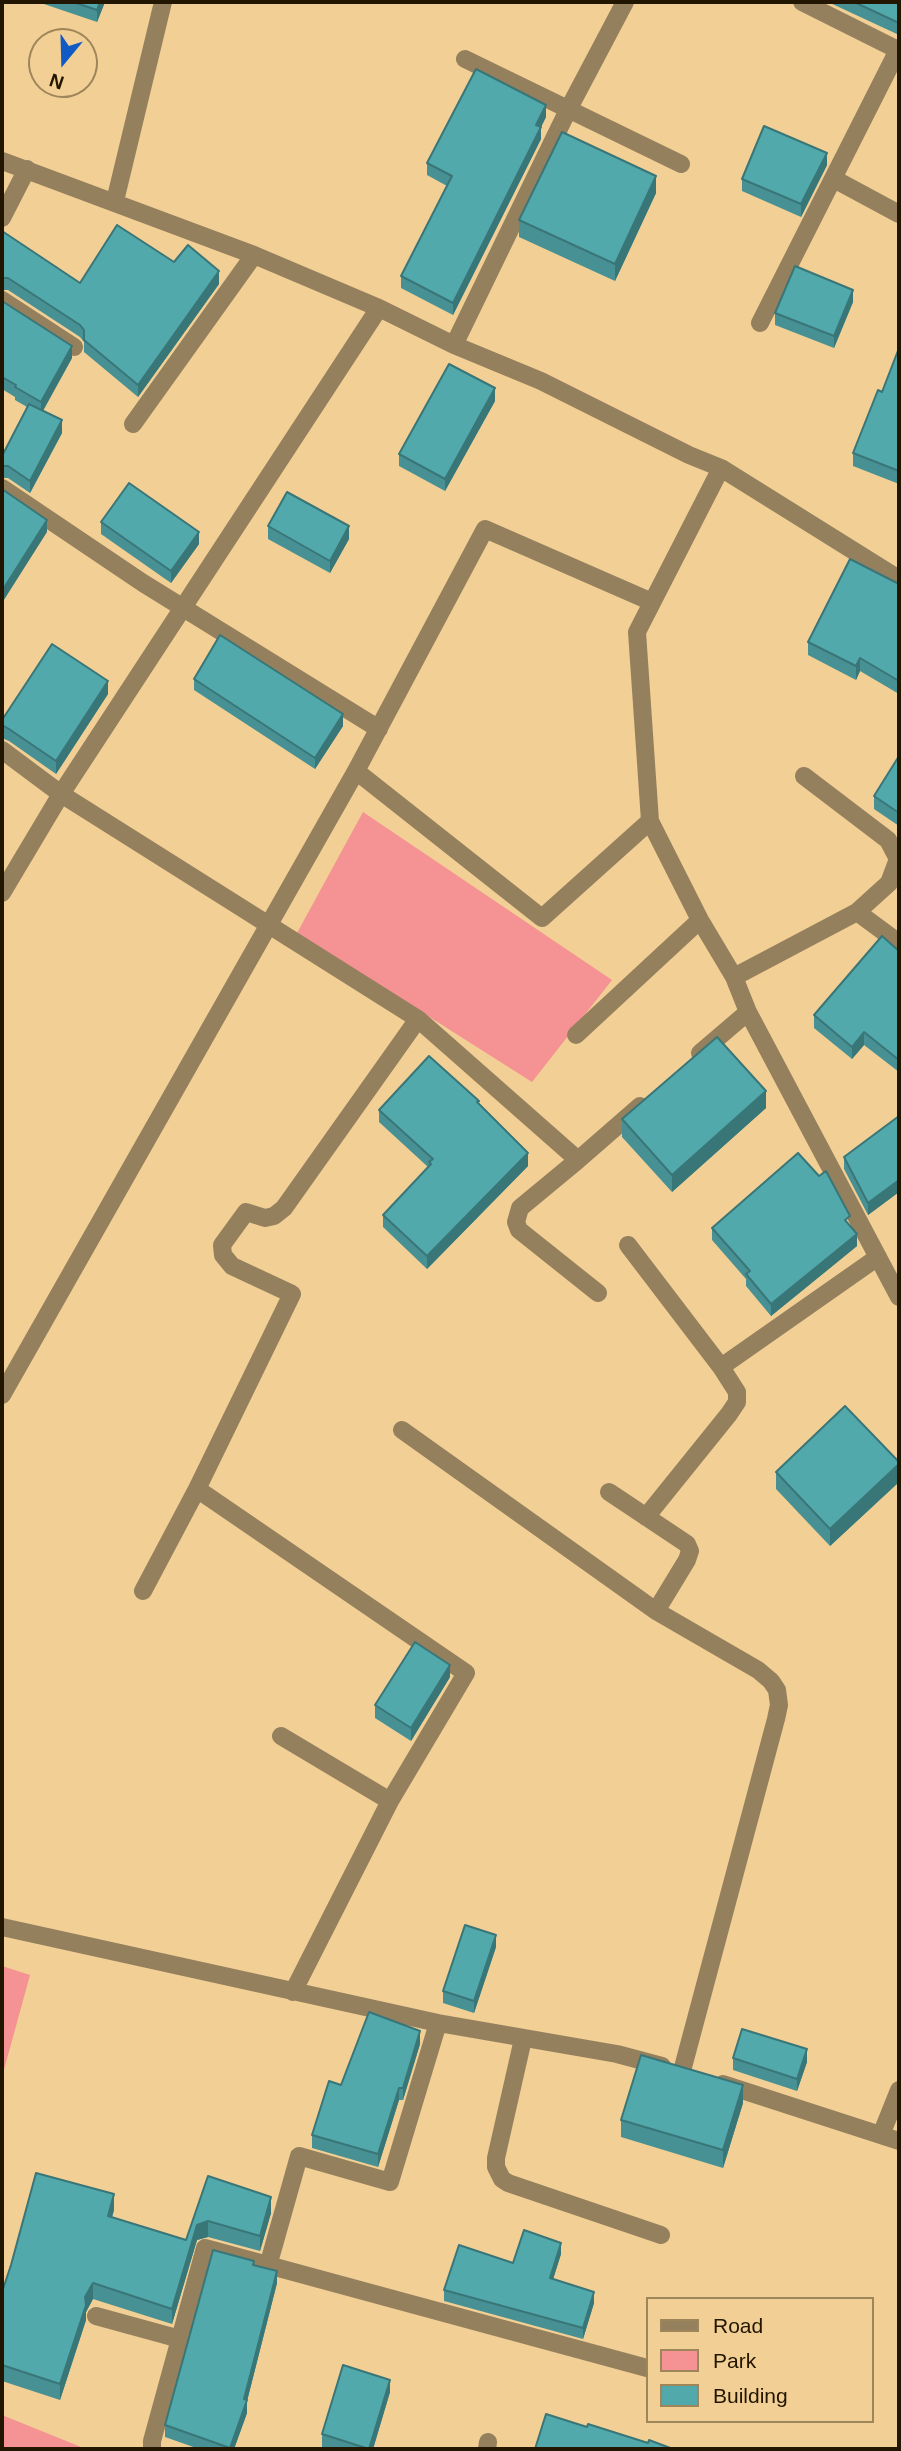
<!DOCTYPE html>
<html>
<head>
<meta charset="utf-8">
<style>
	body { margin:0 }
	#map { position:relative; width:901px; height:2451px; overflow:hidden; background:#f2cf95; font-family:Arial,sans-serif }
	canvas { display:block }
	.frame { position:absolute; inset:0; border:4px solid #221601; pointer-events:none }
	.legend { position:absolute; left:646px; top:2297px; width:228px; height:126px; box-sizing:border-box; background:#f2cf95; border:2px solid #9f855a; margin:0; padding:9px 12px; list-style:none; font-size:21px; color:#221601 }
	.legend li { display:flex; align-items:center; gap:14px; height:35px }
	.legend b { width:35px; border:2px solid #9f855a }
	.north { position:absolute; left:28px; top:28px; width:70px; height:70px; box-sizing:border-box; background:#f2cf95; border:2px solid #9f855a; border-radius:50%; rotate:199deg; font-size:19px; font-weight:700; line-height:28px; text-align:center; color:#221601 }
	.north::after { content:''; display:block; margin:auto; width:24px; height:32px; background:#0f5ac4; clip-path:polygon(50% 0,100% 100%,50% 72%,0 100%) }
</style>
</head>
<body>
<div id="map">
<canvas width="901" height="2451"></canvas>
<div class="frame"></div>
<ul class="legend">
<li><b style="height:9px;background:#95805e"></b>Road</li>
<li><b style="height:19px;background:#f59294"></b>Park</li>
<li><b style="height:19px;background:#52a9ac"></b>Building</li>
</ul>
<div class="north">N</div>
</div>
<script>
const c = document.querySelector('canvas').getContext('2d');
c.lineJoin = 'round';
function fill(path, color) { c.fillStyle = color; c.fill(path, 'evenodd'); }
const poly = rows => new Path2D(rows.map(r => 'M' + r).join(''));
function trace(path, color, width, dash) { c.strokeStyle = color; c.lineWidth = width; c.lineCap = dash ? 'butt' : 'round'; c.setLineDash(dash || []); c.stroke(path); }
const green = poly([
	[363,812,612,980,532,1082,297,933],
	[2,1966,30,1975,2,2077],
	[2,2415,86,2449,2,2449]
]);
const minor = poly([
	[802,2,898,50],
	[465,59,681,164],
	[2,161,254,255,379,308,454,345,541,381,689,455,721,468,899,579],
	[834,179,899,214],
	[115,201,163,2],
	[2,218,27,169],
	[2,300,74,347],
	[760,323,899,48],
	[454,345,568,110,625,2],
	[133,424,254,255],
	[721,468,637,632,650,821,700,920,734,977,748,1012,899,1297],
	[2,488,143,583,379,729],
	[2,750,61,794,418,1019,578,1160,640,1106],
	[356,771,542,918,650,821],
	[2,893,61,794,379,308],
	[857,912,899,943],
	[734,977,857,912,889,883,898,859,888,840,804,776],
	[576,1035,700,920],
	[700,1053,748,1012],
	[578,1160,520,1208,516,1222,519,1230,598,1293],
	[628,1245,721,1367,737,1392,737,1402,729,1414,646,1517],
	[721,1367,878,1257],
	[2,1395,356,771,485,529,652,602],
	[402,1430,656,1611,758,1670,771,1681,777,1690,779,1705,776,1719,682,2071],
	[197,1489,466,1673,390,1801,293,1992],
	[609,1492,687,1544,690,1551,687,1560,656,1611],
	[143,1591,197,1489,292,1294,232,1266,223,1255,222,1245,246,1212,265,1218,274,1216,284,1208,418,1019],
	[281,1736,390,1801],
	[2,1927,438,2023,617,2054,662,2066],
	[523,2039,496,2158,496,2167,502,2179,508,2183,661,2235],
	[723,2084,899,2141],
	[881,2135,899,2090],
	[268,2266,299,2156,390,2182,438,2023],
	[96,2316,180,2339],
	[152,2449,152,2441,205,2248,647,2368],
	[487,2449,488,2442]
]);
const wall = poly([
	[38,2,105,2,97,22],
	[828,2,899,2,899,35],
	[546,117,541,127,541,139,453,315,401,288,401,276,447,186,427,175,427,163],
	[827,165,801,217,742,191,742,179],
	[656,193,615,281,519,237,519,220],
	[2,231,80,283,174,262,219,284,138,397,84,352,84,342,80,337,8,290,2,290],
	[2,301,72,358,43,411,62,433,30,493,8,478,2,478,2,456,27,407,15,400,15,397,2,389],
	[853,302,834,348,775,325,775,313],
	[899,348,899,484,853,466,853,453,882,392],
	[495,401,445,491,399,466,399,454],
	[101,522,199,544,171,583,101,534],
	[268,526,349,539,330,573,268,539],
	[899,584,899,694,860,671,856,680,808,655,808,642],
	[194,679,343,726,315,769,194,690],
	[108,694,56,774,9,741,2,738,2,720],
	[899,756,899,826,874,809,874,796],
	[899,951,899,1072,864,1045,852,1059,814,1028,814,1015],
	[479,1103,528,1166,427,1269,383,1227,383,1215,428,1167,379,1122,379,1110],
	[766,1108,672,1192,622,1137,622,1119],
	[899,1116,899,1192,868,1215,844,1169,844,1157],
	[850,1225,857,1246,771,1316,746,1286,746,1279,712,1240,712,1228],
	[899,1462,899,1482,830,1546,776,1489,776,1472],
	[450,1677,411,1741,375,1718,375,1705],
	[496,1947,474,2013,443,2003,443,1991],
	[420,2044,403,2100,399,2100,378,2167,312,2148,312,2135,341,2085],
	[733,2058,807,2062,797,2091,733,2070],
	[743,2103,723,2168,621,2137,621,2120],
	[208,2176,271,2213,260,2251,208,2237,197,2240,172,2324,93,2299,86,2312,86,2320,60,2400,2,2381,2,2292,114,2210,112,2217,186,2240],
	[561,2254,553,2279,594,2303,583,2339,444,2301,444,2290,513,2263],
	[254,2265,277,2283,247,2401,247,2413,234,2449,199,2449,165,2437,165,2425],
	[390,2392,373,2449,330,2449,322,2447,322,2434]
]);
const shadedWall = poly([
	[100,2,105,2,97,22,97,10],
	[546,105,546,117,536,137,536,125],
	[541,127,541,139,453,315,453,303],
	[827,153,827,165,801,217,801,204],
	[656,176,656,193,615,281,615,264],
	[219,271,219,284,138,397,138,385],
	[853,290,853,302,834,348,834,336],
	[72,346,72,358,41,414,41,402],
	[495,388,495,401,445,491,445,479],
	[62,420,62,433,30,493,30,481],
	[47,520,47,532,2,603,2,591],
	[349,526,349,539,330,573,330,561],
	[199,532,199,544,171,583,171,571],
	[860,658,860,671,856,680,856,666],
	[108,681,108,694,56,774,56,761],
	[343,714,343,726,315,769,315,758],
	[864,1032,864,1045,852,1059,852,1047],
	[766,1091,766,1108,672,1192,672,1175],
	[528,1153,528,1166,427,1269,427,1256],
	[899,1180,899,1192,868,1215,868,1203],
	[857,1234,857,1246,771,1316,771,1304],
	[899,1464,899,1482,830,1546,830,1529],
	[450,1665,450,1677,411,1741,411,1728],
	[496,1935,496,1947,474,2013,474,2001],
	[420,2031,420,2044,403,2100,403,2088],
	[807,2049,807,2062,797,2091,797,2079],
	[743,2085,743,2103,723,2168,723,2150],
	[399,2088,399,2100,378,2167,378,2154],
	[114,2194,114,2210,108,2231,108,2216],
	[271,2197,271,2213,260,2251,260,2236],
	[208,2221,208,2237,197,2240,172,2324,172,2309,197,2225],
	[561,2243,561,2254,550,2289,550,2278],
	[277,2271,277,2283,247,2401,247,2413,234,2449,230,2449],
	[93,2283,93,2299,86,2312,86,2320,60,2400,60,2384,85,2297],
	[594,2292,594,2303,583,2339,583,2328],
	[390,2380,390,2392,373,2449,369,2449]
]);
const building = poly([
	[73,2,100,2,97,10,73,2],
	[854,2,899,2,899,23,854,2],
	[476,69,546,105,536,125,541,127,453,303,401,276,452,176,427,163,476,69],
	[764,126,827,153,801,204,742,179,764,126],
	[562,132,656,176,615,264,519,220,562,132],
	[117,225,174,262,188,245,219,271,138,385,84,340,84,330,80,325,8,278,2,278,2,231,80,283,117,225],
	[795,266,853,290,834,336,775,313,795,266],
	[2,301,72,346,41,402,15,387,16,385,2,377,2,301],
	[899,348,899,471,853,453,878,390,882,392,899,348],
	[449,364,495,388,445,479,399,454,449,364],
	[29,404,62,420,30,481,8,466,2,466,2,456,29,404],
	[129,483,199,532,171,571,101,522,129,483],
	[2,489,47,520,2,591,2,489],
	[287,492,349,526,330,561,268,526,287,492],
	[850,559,899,584,899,681,860,658,856,666,808,642,850,559],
	[220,635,343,714,315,758,194,679,220,635],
	[52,644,108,681,56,761,9,729,2,725,2,720,52,644],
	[899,756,899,813,874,796,899,756],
	[882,936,899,951,899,1060,864,1032,852,1047,814,1015,882,936],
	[717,1037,766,1091,672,1175,622,1119,717,1037],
	[429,1056,479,1101,477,1102,528,1153,427,1256,383,1215,431,1164,429,1162,433,1159,379,1110,429,1056],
	[899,1116,899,1180,868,1203,844,1157,899,1116],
	[798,1153,819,1176,826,1171,850,1216,845,1220,857,1234,771,1304,746,1274,750,1271,712,1228,798,1153],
	[845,1406,899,1462,899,1464,830,1529,776,1472,845,1406],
	[415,1642,450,1665,411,1728,375,1705,415,1642],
	[465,1925,496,1935,474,2001,443,1991,465,1925],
	[369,2012,420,2031,403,2088,399,2088,378,2154,312,2135,329,2081,341,2085,369,2012],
	[742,2029,807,2049,797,2079,733,2058,742,2029],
	[641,2055,743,2085,723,2150,621,2120,641,2055],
	[36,2173,114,2194,108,2216,186,2240,208,2176,271,2197,260,2236,208,2221,197,2225,172,2309,93,2283,85,2297,86,2305,60,2384,2,2365,2,2292,11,2265,36,2173],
	[524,2230,561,2243,550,2278,594,2292,583,2328,444,2290,459,2245,513,2263,524,2230],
	[213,2250,254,2261,253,2265,277,2271,244,2399,247,2400,230,2448,165,2425,213,2250],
	[343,2365,390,2380,369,2449,322,2434,343,2365],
	[546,2414,587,2427,588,2424,648,2443,649,2440,673,2449,535,2449,546,2414]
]);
fill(green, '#f59294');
trace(minor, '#95805e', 18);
fill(wall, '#479194');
fill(shadedWall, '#397678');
fill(building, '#52a9ac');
trace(building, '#397678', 2);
</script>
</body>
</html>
